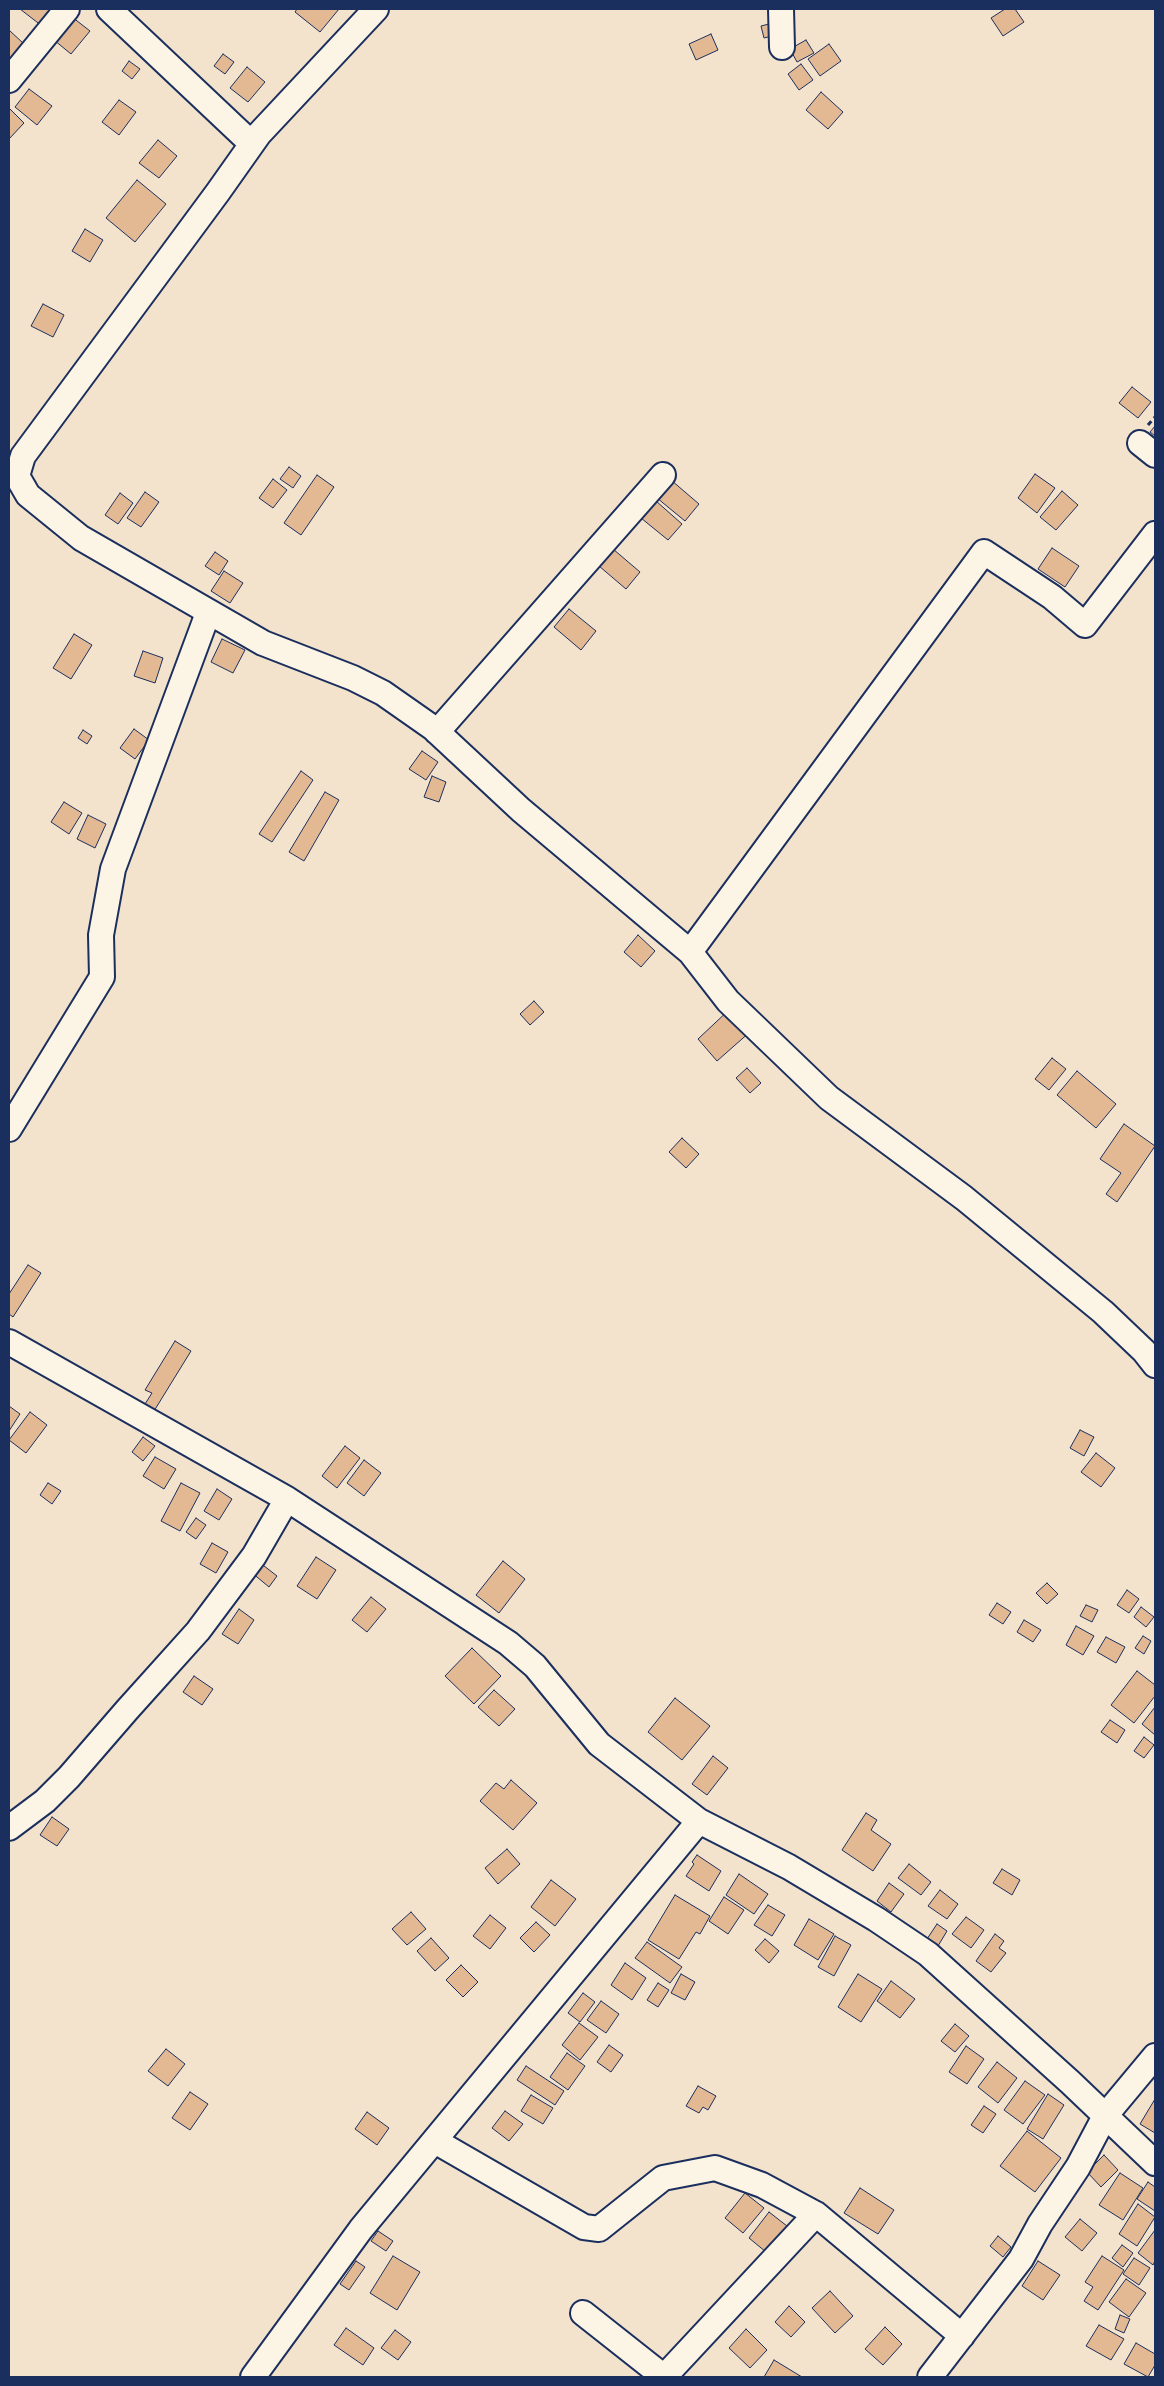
<!DOCTYPE html>
<html>
<head>
<meta charset="utf-8">
<style>
	body { margin:0 }
	#map { position:relative; width:1164px; height:2386px; overflow:hidden; background:#f4e3cc; font-family:"Architects Daughter",sans-serif }
	canvas { display:block }
	.frame { position:absolute; inset:0; border:10px solid #1b2f5e; pointer-events:none }
</style>
</head>
<body>
<div id="map">
<canvas width="1164" height="2386"></canvas>
<div class="frame"></div>
</div>
<script>
const c = document.querySelector('canvas').getContext('2d');
c.lineJoin = 'round';
function fill(path, color) { c.fillStyle = color; c.fill(path, 'evenodd'); }
const poly = rows => new Path2D(rows.map(r => 'M' + r).join(''));
function trace(path, color, width, dash) { c.strokeStyle = color; c.lineWidth = width; c.lineCap = dash ? 'butt' : 'round'; c.setLineDash(dash || []); c.stroke(path); }
const building = poly([
	[20,9,56,9,42,26,20,9],
	[297,9,339,9,320,32,295,12,297,9],
	[1005,9,1015,9,1024,22,1003,36,991,18,1005,9],
	[72,17,90,31,71,54,54,40,72,17],
	[773,23,776,35,764,38,761,26,773,23],
	[9,30,24,44,9,60,9,30],
	[711,34,718,50,696,60,689,44,711,34],
	[806,40,814,53,797,62,790,49,806,40],
	[829,44,841,61,820,76,808,59,829,44],
	[223,54,234,62,225,74,214,66,223,54],
	[129,61,140,69,132,79,122,71,129,61],
	[801,64,813,80,799,90,788,74,801,64],
	[247,67,265,82,248,102,230,88,247,67],
	[29,89,52,106,37,125,15,107,29,89],
	[821,92,843,112,828,129,806,110,821,92],
	[119,100,136,112,119,135,102,122,119,100],
	[9,108,24,123,9,139,9,108],
	[158,140,177,156,159,178,139,163,158,140],
	[137,180,166,204,135,242,106,218,137,180],
	[85,229,103,240,90,262,72,251,85,229],
	[43,304,64,315,53,337,31,326,43,304],
	[1132,387,1151,402,1138,418,1119,403,1132,387],
	[1155,426,1155,436,1150,432,1155,426],
	[289,467,301,476,293,488,280,479,289,467],
	[1035,474,1055,488,1037,513,1018,498,1035,474],
	[317,475,334,487,301,535,284,523,317,475],
	[273,479,287,490,273,508,259,498,273,479],
	[671,480,699,504,685,521,657,498,671,480],
	[1062,491,1078,505,1056,530,1040,517,1062,491],
	[145,492,159,502,141,527,127,518,145,492],
	[120,493,133,503,118,524,105,515,120,493],
	[656,501,682,524,668,540,641,518,656,501],
	[1052,548,1079,566,1065,587,1038,569,1052,548],
	[613,549,640,572,626,589,599,566,613,549],
	[215,552,228,561,219,575,205,566,215,552],
	[224,571,243,583,230,603,211,591,224,571],
	[569,609,596,631,581,650,554,627,569,609],
	[74,634,92,645,71,679,53,668,74,634],
	[222,639,245,650,233,673,211,662,222,639],
	[143,651,163,658,155,683,134,676,143,651],
	[134,729,149,740,135,759,120,748,134,729],
	[83,730,92,736,87,744,78,738,83,730],
	[422,751,438,762,426,780,409,769,422,751],
	[301,771,313,780,272,842,259,834,301,771],
	[432,776,446,782,439,802,424,797,432,776],
	[325,792,339,800,304,861,289,852,325,792],
	[64,802,82,813,69,834,51,822,64,802],
	[88,815,106,824,95,848,77,839,88,815],
	[638,935,655,951,641,967,624,952,638,935],
	[534,1001,544,1012,530,1025,520,1014,534,1001],
	[731,1008,751,1031,717,1061,698,1039,731,1008],
	[1052,1058,1066,1069,1049,1090,1035,1079,1052,1058],
	[747,1068,761,1083,750,1093,736,1078,747,1068],
	[1077,1071,1116,1104,1096,1128,1057,1095,1077,1071],
	[1124,1124,1155,1146,1117,1202,1106,1194,1121,1173,1100,1159,1124,1124],
	[682,1138,699,1154,686,1168,669,1152,682,1138],
	[28,1265,41,1273,13,1317,9,1314,9,1294,28,1265],
	[175,1341,191,1351,154,1411,145,1404,152,1393,145,1390,175,1341],
	[9,1406,20,1414,9,1431,9,1406],
	[30,1412,47,1425,26,1453,9,1440,30,1412],
	[1080,1430,1094,1437,1084,1456,1070,1448,1080,1430],
	[143,1437,155,1446,143,1461,132,1452,143,1437],
	[345,1446,360,1458,337,1488,322,1476,345,1446],
	[1096,1453,1115,1468,1101,1487,1081,1472,1096,1453],
	[155,1457,176,1469,164,1489,143,1476,155,1457],
	[364,1460,381,1473,364,1496,347,1483,364,1460],
	[48,1483,61,1491,52,1504,40,1495,48,1483],
	[181,1483,200,1493,180,1531,161,1521,181,1483],
	[217,1489,232,1499,219,1520,204,1511,217,1489],
	[196,1518,206,1525,196,1539,186,1532,196,1518],
	[212,1543,228,1552,216,1573,200,1564,212,1543],
	[316,1557,336,1570,317,1599,297,1586,316,1557],
	[503,1561,525,1579,499,1613,476,1595,503,1561],
	[259,1562,277,1576,269,1587,251,1572,259,1562],
	[1047,1583,1058,1594,1047,1604,1036,1593,1047,1583],
	[1127,1590,1139,1599,1129,1613,1117,1605,1127,1590],
	[371,1597,386,1609,367,1632,352,1620,371,1597],
	[997,1603,1011,1612,1003,1624,989,1615,997,1603],
	[1086,1605,1098,1610,1092,1622,1080,1616,1086,1605],
	[1141,1607,1154,1617,1146,1627,1134,1617,1141,1607],
	[239,1609,254,1620,238,1644,222,1634,239,1609],
	[1024,1620,1041,1630,1033,1642,1017,1632,1024,1620],
	[1076,1626,1094,1636,1083,1655,1066,1645,1076,1626],
	[1143,1636,1151,1641,1144,1654,1135,1648,1143,1636],
	[1106,1637,1125,1647,1116,1663,1097,1652,1106,1637],
	[472,1648,501,1676,474,1704,445,1676,472,1648],
	[1137,1671,1155,1685,1155,1696,1134,1723,1111,1705,1137,1671],
	[194,1676,213,1689,202,1705,183,1692,194,1676],
	[494,1690,515,1709,499,1726,478,1707,494,1690],
	[675,1698,710,1726,682,1760,648,1732,675,1698],
	[1155,1707,1155,1735,1142,1724,1155,1707],
	[1110,1720,1125,1730,1117,1743,1101,1732,1110,1720],
	[1144,1737,1154,1745,1144,1758,1134,1751,1144,1737],
	[713,1756,728,1768,707,1795,692,1784,713,1756],
	[511,1780,537,1803,513,1830,480,1801,496,1783,504,1789,511,1780],
	[866,1813,877,1820,871,1830,891,1844,873,1871,842,1850,866,1813],
	[52,1817,69,1829,57,1846,40,1835,52,1817],
	[507,1849,520,1864,498,1884,485,1868,507,1849],
	[697,1855,721,1871,709,1891,686,1876,694,1864,692,1862,697,1855],
	[909,1864,931,1882,921,1895,898,1878,909,1864],
	[1002,1869,1020,1880,1012,1895,993,1883,1002,1869],
	[739,1874,768,1894,754,1914,726,1895,739,1874],
	[551,1880,576,1899,555,1926,531,1907,551,1880],
	[889,1883,904,1894,891,1912,877,1901,889,1883],
	[940,1890,958,1904,947,1919,928,1906,940,1890],
	[675,1895,710,1916,700,1934,696,1932,679,1959,648,1940,675,1895],
	[724,1897,744,1910,728,1934,709,1921,724,1897],
	[768,1905,785,1915,772,1936,754,1925,768,1905],
	[411,1912,426,1929,407,1945,392,1929,411,1912],
	[490,1915,506,1928,490,1949,473,1936,490,1915],
	[966,1917,984,1930,971,1948,952,1934,966,1917],
	[809,1919,834,1934,818,1960,794,1945,809,1919],
	[536,1922,550,1935,534,1952,520,1938,536,1922],
	[937,1924,947,1931,938,1946,927,1939,937,1924],
	[995,1934,1004,1941,999,1948,1006,1953,991,1972,976,1961,995,1934],
	[835,1936,851,1945,834,1976,818,1967,835,1936],
	[431,1938,449,1958,435,1971,417,1951,431,1938],
	[765,1939,779,1951,769,1963,755,1950,765,1939],
	[647,1942,682,1967,670,1983,635,1958,647,1942],
	[625,1963,646,1978,632,2000,611,1985,625,1963],
	[461,1965,478,1982,463,1997,446,1980,461,1965],
	[681,1974,695,1982,685,2000,671,1993,681,1974],
	[858,1974,882,1989,861,2022,838,2007,858,1974],
	[891,1981,915,1999,900,2018,877,2001,891,1981],
	[658,1983,669,1990,658,2007,647,2000,658,1983],
	[583,1993,595,2002,580,2022,568,2013,583,1993],
	[601,2001,619,2014,606,2033,587,2020,601,2001],
	[579,2023,598,2037,580,2060,562,2045,579,2023],
	[955,2024,969,2036,955,2052,941,2041,955,2024],
	[609,2045,623,2055,611,2072,597,2062,609,2045],
	[966,2046,984,2059,967,2084,949,2072,966,2046],
	[166,2049,185,2064,168,2086,148,2071,166,2049],
	[567,2053,585,2066,568,2090,550,2077,567,2053],
	[997,2062,1017,2078,998,2103,978,2087,997,2062],
	[526,2066,564,2091,555,2105,517,2080,526,2066],
	[1025,2081,1045,2095,1023,2124,1004,2110,1025,2081],
	[698,2086,716,2096,708,2110,703,2107,699,2113,686,2106,698,2086],
	[190,2092,208,2104,190,2130,172,2118,190,2092],
	[1048,2094,1064,2105,1043,2139,1027,2129,1048,2094],
	[531,2095,553,2108,543,2124,521,2111,531,2095],
	[1155,2099,1155,2133,1140,2124,1155,2099],
	[984,2106,996,2114,983,2133,971,2125,984,2106],
	[505,2111,523,2124,509,2141,492,2128,505,2111],
	[367,2112,389,2128,377,2145,355,2129,367,2112],
	[1027,2131,1061,2158,1035,2192,1000,2166,1027,2131],
	[1104,2155,1118,2170,1101,2187,1087,2172,1104,2155],
	[1120,2173,1143,2188,1123,2220,1099,2205,1120,2173],
	[1148,2182,1155,2187,1155,2211,1137,2199,1148,2182],
	[860,2188,894,2210,878,2234,844,2213,860,2188],
	[745,2193,764,2208,743,2233,725,2218,745,2193],
	[1138,2204,1155,2217,1137,2246,1119,2234,1138,2204],
	[769,2212,787,2226,766,2252,749,2238,769,2212],
	[1080,2219,1097,2233,1082,2251,1065,2237,1080,2219],
	[1155,2230,1155,2261,1153,2265,1138,2253,1155,2230],
	[378,2231,393,2241,386,2251,371,2241,378,2231],
	[998,2236,1011,2247,1003,2257,990,2246,998,2236],
	[1122,2245,1133,2253,1123,2267,1112,2258,1122,2245],
	[393,2256,420,2272,397,2310,370,2293,393,2256],
	[1102,2256,1124,2270,1098,2310,1084,2301,1093,2287,1085,2282,1102,2256],
	[1134,2258,1150,2268,1139,2285,1123,2274,1134,2258],
	[356,2261,365,2267,349,2290,340,2284,356,2261],
	[1038,2261,1060,2275,1043,2300,1022,2286,1038,2261],
	[1126,2279,1146,2293,1129,2317,1109,2302,1126,2279],
	[830,2291,853,2316,835,2333,812,2308,830,2291],
	[789,2306,805,2322,791,2337,775,2322,789,2306],
	[1120,2315,1130,2319,1124,2333,1115,2329,1120,2315],
	[1099,2325,1124,2339,1111,2360,1086,2346,1099,2325],
	[885,2327,902,2344,883,2365,865,2349,885,2327],
	[346,2328,374,2348,363,2365,334,2345,346,2328],
	[746,2329,767,2350,750,2368,729,2348,746,2329],
	[395,2330,411,2342,398,2360,381,2348,395,2330],
	[1136,2343,1155,2354,1155,2365,1148,2377,1124,2364,1136,2343],
	[774,2360,802,2377,764,2377,774,2360]
]);
const path = poly([
	[1148,425,1155,417]
]);
const minor = poly([
	[109,9,252,144],
	[376,9,259,134,218,192,23,456,17,476,28,495,81,538,263,643,353,678,383,693,433,728,521,810,690,952,728,1001,829,1098,964,1198,1103,1312,1144,1351,1155,1365],
	[781,9,782,47],
	[9,80,67,9],
	[1140,443,1155,455],
	[437,732,663,475],
	[690,952,984,552,1052,597,1085,625,1155,534],
	[9,1129,102,977,101,935,113,869,208,613],
	[9,1342,287,1499,508,1643,535,1666,599,1744,699,1821,789,1867,876,1919,928,1954,1070,2082,1155,2163],
	[9,1828,45,1801,69,1777,127,1710,198,1631,254,1556,287,1499],
	[435,2141,584,2227,599,2229,663,2178,715,2168,762,2185,816,2214,962,2336],
	[583,2313,664,2377],
	[253,2377,361,2229,699,1821],
	[664,2377,816,2214],
	[930,2377,1021,2259,1040,2224,1078,2167,1105,2116,1155,2056]
]);
fill(building, '#e2b992');
trace(building, '#1b2f5e', 1);
trace(minor, '#1b2f5e', 28);
trace(path, '#1b2f5e', 3, [5, 4]);
trace(minor, '#fcf5e5', 24);
</script>
</body>
</html>
